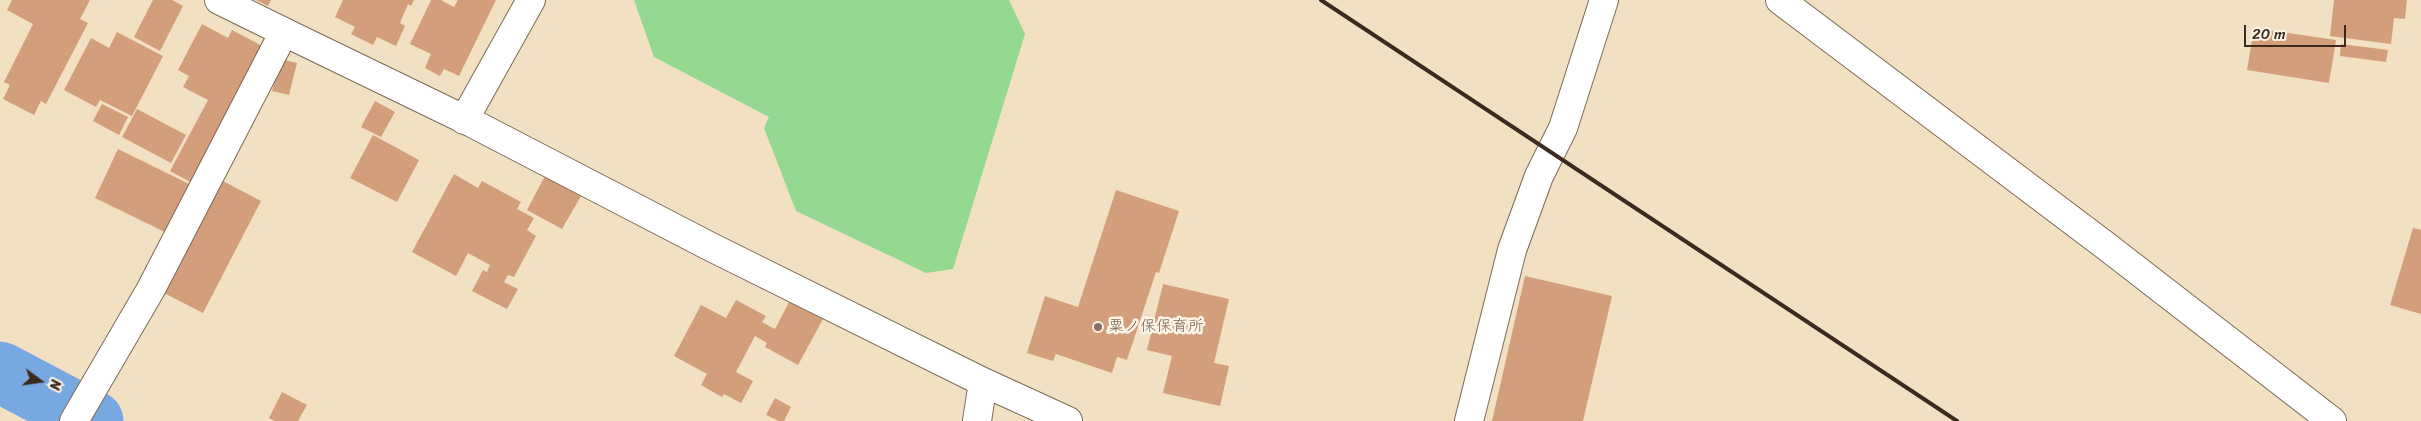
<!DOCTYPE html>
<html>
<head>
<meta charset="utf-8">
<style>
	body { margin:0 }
	#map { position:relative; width:2421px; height:421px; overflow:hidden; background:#f2e0c2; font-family:Sriracha,sans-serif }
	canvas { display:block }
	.north { position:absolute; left:15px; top:356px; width:50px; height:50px; -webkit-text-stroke:4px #fcf5e5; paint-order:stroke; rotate:104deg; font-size:14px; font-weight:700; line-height:20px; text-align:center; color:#3b2a1e }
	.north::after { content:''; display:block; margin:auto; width:18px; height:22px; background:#3b2a1e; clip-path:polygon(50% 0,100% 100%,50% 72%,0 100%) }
	.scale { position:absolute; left:2244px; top:25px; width:102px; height:22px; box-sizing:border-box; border:2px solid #3b2a1e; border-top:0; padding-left:6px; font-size:15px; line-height:18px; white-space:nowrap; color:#3b2a1e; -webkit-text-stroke:4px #fcf5e5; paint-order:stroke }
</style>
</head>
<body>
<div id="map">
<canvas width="2421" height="421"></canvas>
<div class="north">N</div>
<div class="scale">20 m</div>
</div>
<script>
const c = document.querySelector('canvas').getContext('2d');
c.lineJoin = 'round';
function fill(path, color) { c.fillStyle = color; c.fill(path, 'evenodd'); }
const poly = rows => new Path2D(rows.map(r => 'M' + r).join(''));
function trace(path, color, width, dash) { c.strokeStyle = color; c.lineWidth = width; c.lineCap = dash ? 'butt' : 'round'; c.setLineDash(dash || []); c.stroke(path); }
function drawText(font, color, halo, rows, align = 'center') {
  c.font = font + ' Sriracha,"Klee One",sans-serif'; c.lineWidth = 5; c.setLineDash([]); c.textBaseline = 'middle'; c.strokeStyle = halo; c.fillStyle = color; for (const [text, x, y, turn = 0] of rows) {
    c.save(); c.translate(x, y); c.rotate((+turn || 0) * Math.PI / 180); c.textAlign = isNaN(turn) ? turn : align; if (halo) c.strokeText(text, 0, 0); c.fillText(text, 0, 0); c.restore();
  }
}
const green = poly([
	[634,0,1009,0,1025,34,953,269,926,273,796,211,764,128,769,117,654,57]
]);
const river = poly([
	[0,372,93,421]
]);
const building = poly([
	[12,0,90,0,80,19,88,23,46,104,41,101,34,115,3,99,10,85,4,82,33,24,7,10],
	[153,0,172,0,183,6,160,51,134,37],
	[256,0,271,0,268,6],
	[343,0,414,0,411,6,408,4,400,23,405,26,396,46,377,37,373,45,351,34,355,27,335,17],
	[431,0,441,0,454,7,458,0,496,0,459,76,444,69,440,76,425,68,431,54,410,44],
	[2334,0,2407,0,2405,19,2394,18,2391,44,2330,36],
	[202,24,228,38,232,30,264,47,192,183,170,171,208,100,183,87,189,76,178,70],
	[2254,28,2336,40,2329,83,2247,70],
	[117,32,163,56,132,116,100,100,96,107,64,90,91,38,109,48],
	[2341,44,2388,50,2386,62,2340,56],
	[281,59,297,63,289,95,272,91],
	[375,101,395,112,381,137,361,127],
	[102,104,128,117,119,135,93,121],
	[137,109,186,135,171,163,122,137],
	[373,135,419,160,397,202,350,178],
	[118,149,189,184,165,232,95,198],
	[454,174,478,188,482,181,521,202,517,209,534,218,527,230,536,236,514,277,508,275,504,282,518,289,507,309,472,291,483,270,487,272,490,265,468,253,456,276,412,252],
	[545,176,581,196,562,229,527,210],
	[221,180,261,201,203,313,164,293],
	[1116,190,1179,211,1159,273,1156,272,1127,360,1117,357,1112,373,1056,354,1053,361,1027,353,1045,296,1078,307],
	[2413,228,2421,230,2421,314,2390,305],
	[1525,276,1612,296,1583,421,1492,421],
	[1163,284,1229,299,1214,363,1229,366,1220,406,1163,393,1172,356,1147,350],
	[736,300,766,316,762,322,775,329,789,302,823,319,798,365,765,347,767,343,755,336,736,372,753,381,741,403,724,394,722,397,701,385,707,374,674,356,701,305,726,318],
	[282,392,307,405,298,421,275,421,269,418],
	[775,398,791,407,784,421,779,421,766,415]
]);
const minor = poly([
	[1780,0,2106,246,2332,421],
	[464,120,531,0],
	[74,421,151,289,284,32,472,123,709,246,983,382,1068,421],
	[977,421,983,382],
	[1469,421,1512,250,1539,176,1563,128,1604,0]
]);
const tertiary = poly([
	[219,0,284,32]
]);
const rail = poly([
	[1321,0,1957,421]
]);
const markers = [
	[1098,327,5,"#8d6e63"]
];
const educationNames = [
	["粟ノ保保育所",1108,327]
];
fill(green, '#94d891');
trace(river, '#78a8e2', 61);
fill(building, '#d29e7c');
trace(minor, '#7b6a57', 30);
trace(tertiary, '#7b6a57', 30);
trace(minor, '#fff', 28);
trace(tertiary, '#fff', 28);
trace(rail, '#3b2a1e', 4);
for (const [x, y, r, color] of markers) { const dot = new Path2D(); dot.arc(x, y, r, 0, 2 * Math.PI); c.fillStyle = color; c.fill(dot); trace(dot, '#fcf5e5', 2); }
drawText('16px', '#785e54', '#fcf5e5', educationNames, 'left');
</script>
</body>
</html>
